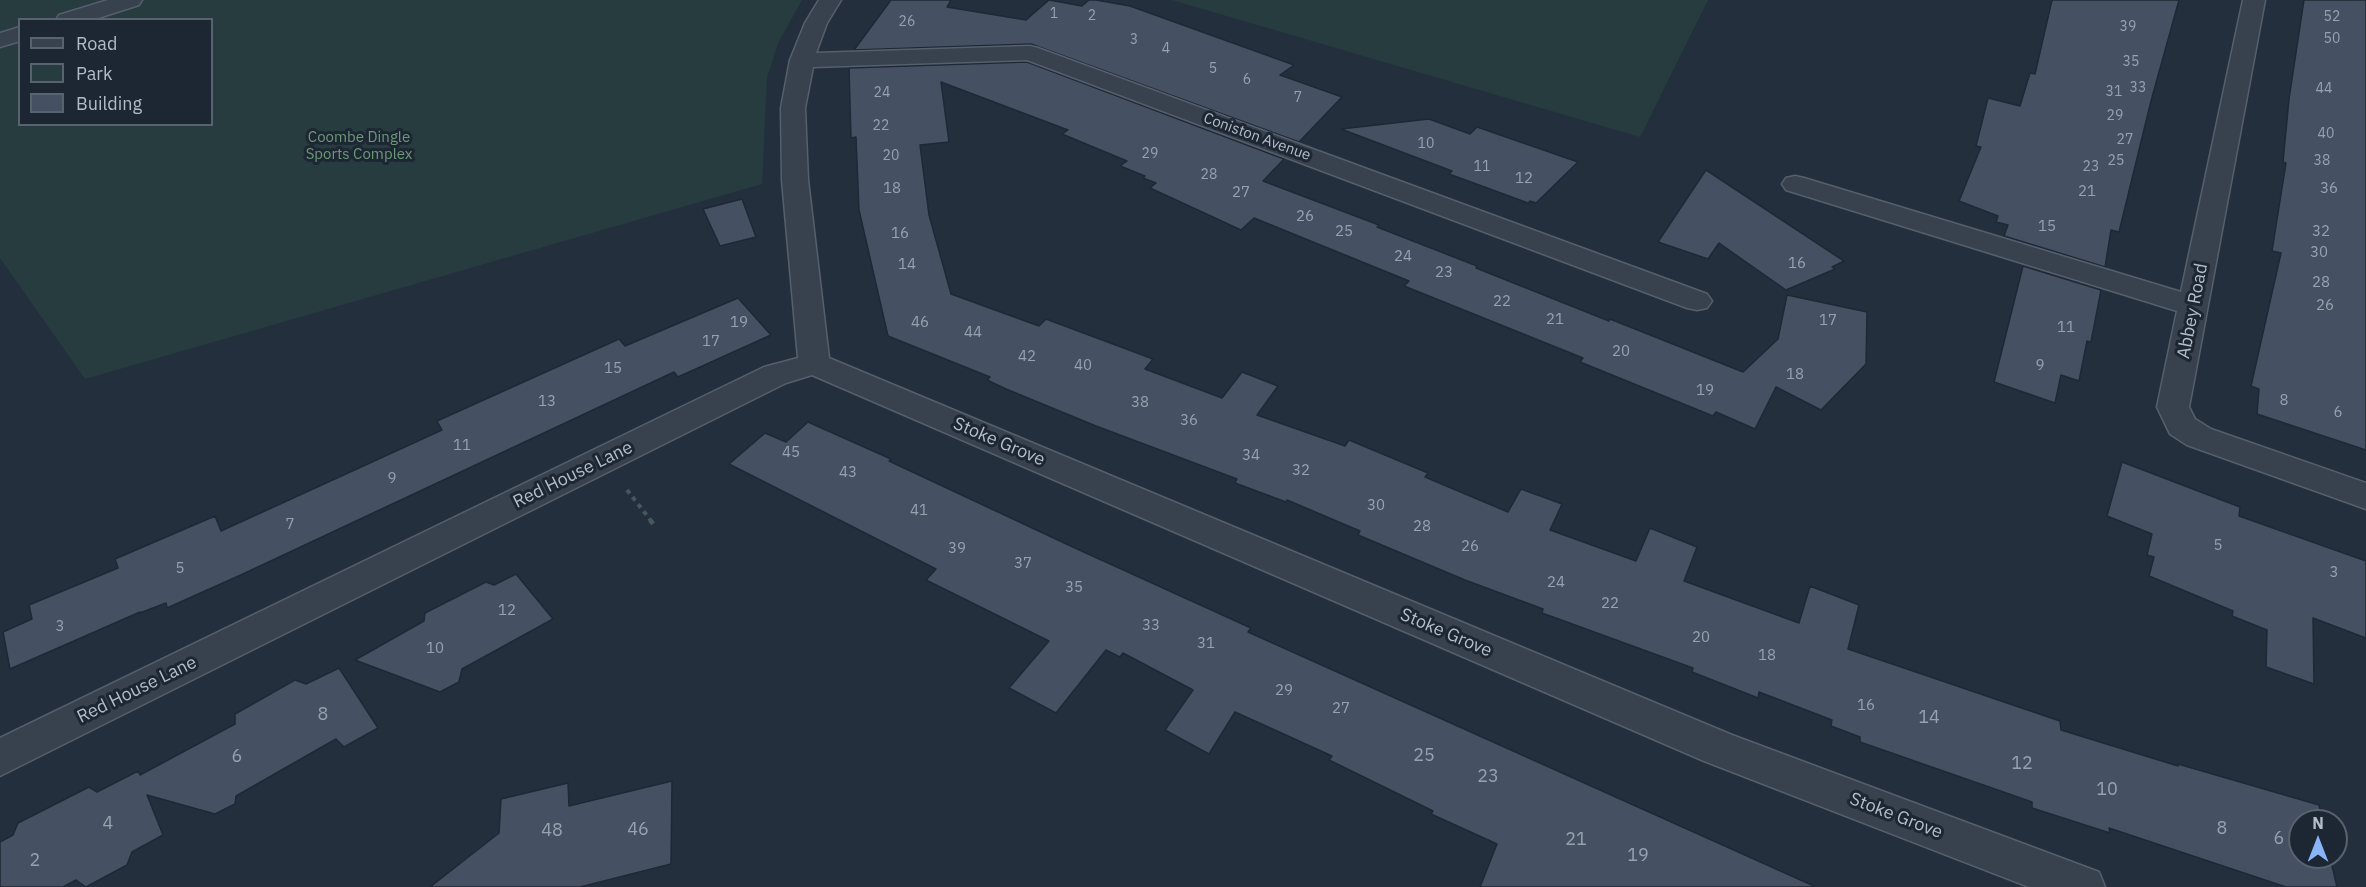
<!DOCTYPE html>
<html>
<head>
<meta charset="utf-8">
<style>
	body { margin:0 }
	#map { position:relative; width:2366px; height:887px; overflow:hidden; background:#242f3e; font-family:"IBM Plex Sans",sans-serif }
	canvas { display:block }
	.legend { position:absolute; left:18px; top:18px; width:195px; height:108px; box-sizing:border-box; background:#1d2633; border:2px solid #59626f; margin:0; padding:8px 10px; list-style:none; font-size:18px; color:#b4bcc9 }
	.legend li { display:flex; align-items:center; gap:12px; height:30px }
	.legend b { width:30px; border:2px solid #59626f }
	.north { position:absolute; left:2288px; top:809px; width:60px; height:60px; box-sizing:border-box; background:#1d2633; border:2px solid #59626f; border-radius:50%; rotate:0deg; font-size:16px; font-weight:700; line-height:24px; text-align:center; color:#b4bcc9 }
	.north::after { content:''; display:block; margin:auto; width:21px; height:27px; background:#8ab4f8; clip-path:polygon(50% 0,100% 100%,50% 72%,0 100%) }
</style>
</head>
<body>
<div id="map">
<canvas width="2366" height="887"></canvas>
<ul class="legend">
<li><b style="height:8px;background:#38414e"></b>Road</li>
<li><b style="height:16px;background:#263c3f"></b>Park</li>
<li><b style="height:16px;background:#455162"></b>Building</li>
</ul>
<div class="north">N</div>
</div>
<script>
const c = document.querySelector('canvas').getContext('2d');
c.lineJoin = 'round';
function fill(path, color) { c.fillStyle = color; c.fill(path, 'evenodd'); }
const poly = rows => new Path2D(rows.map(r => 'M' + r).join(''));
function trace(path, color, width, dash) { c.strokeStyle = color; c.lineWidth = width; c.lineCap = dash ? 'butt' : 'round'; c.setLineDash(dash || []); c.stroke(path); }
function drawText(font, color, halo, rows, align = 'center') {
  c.font = font + ' "IBM Plex Sans",sans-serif'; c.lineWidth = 6; c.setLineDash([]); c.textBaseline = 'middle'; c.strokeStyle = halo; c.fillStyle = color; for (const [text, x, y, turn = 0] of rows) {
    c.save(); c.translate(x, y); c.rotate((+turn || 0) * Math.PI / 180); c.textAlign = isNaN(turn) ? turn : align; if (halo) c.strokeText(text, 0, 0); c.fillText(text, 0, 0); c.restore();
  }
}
const green = poly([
	[0,0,802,0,778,43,767,78,762,184,85,379,0,258],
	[20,20,212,20,212,124,20,124],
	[1172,0,1708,0,1640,137]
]);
const building = poly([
	[891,0,951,0,947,7,1026,20,1049,0,1082,6,1089,0,1096,0,1130,6,1294,65,1280,75,1342,97,1299,142,1031,44,854,50,891,0],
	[2052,0,2179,0,2151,101,2119,232,2111,230,2105,267,2004,236,2008,225,1996,222,1998,216,1959,201,1981,147,1976,146,1988,98,2020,106,2030,73,2035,74,2052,0],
	[2304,0,2366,0,2366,450,2257,414,2259,389,2251,386,2281,253,2272,251,2286,163,2283,162,2289,99,2304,0],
	[1027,62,1284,159,1263,181,1379,225,1377,227,1477,266,1476,268,1609,321,1610,319,1743,372,1778,339,1787,295,1867,312,1866,364,1821,410,1776,387,1755,429,1716,412,1713,416,1580,362,1583,358,1404,286,1409,281,1254,218,1241,230,1150,188,1156,183,1143,178,1145,176,1120,166,1127,161,1062,134,1068,130,941,82,949,142,920,145,929,215,951,294,1039,326,1046,319,1153,359,1145,369,1222,398,1242,372,1278,386,1257,415,1345,446,1349,440,1428,473,1425,477,1508,512,1521,489,1543,497,1562,504,1550,530,1636,561,1650,528,1697,547,1684,581,1799,623,1810,586,1859,605,1848,649,2060,721,2061,730,2178,766,2178,764,2319,805,2323,821,2300,821,2300,857,2330,857,2337,887,2286,887,2109,828,2110,833,2032,808,2032,802,1860,742,1860,737,1831,726,1832,720,1759,692,1758,698,1692,672,1693,668,1542,613,1543,609,1465,580,1358,535,1360,531,1287,500,1286,502,1235,483,1237,479,1096,426,1006,389,987,380,990,377,888,336,859,210,856,137,851,138,849,68,1027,62],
	[1429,119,1470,134,1477,127,1578,162,1536,203,1530,201,1528,203,1449,174,1452,171,1341,129,1429,119],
	[1706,170,1844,261,1832,267,1835,269,1786,290,1719,243,1708,259,1658,242,1706,170],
	[742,199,756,237,720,246,703,209,742,199],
	[2023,266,2101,290,2091,342,2087,341,2079,381,2061,375,2055,403,1994,382,2023,266],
	[738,298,771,335,678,377,674,372,243,574,167,608,166,603,140,613,140,612,10,669,3,632,32,619,29,605,118,568,115,559,215,516,221,531,442,430,437,421,619,339,625,346,738,298],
	[808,422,891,459,889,461,1075,548,1251,628,1248,632,1816,887,1480,887,1497,844,1431,814,1433,811,1329,760,1332,756,1235,712,1209,754,1165,730,1193,690,1123,653,1120,657,1106,650,1056,713,1009,688,1049,641,926,580,936,569,729,464,765,433,786,442,808,422],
	[2122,462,2240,507,2239,516,2366,561,2366,638,2313,618,2314,684,2266,667,2267,630,2232,616,2233,611,2149,576,2154,557,2147,555,2152,534,2107,516,2122,462],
	[516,574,553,619,462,669,459,682,440,692,355,660,424,621,425,613,486,582,494,585,516,574],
	[339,668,378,728,344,747,336,739,236,796,235,804,215,814,147,795,163,835,132,852,127,865,86,887,76,880,63,887,0,887,0,842,13,835,18,823,89,787,97,792,138,771,140,775,235,724,235,714,295,680,306,684,339,668],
	[672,781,671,864,580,887,430,887,499,833,501,799,568,783,569,806,672,781]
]);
const pathFar1 = poly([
	[627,490,652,522]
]);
const path = poly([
	[650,520,654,525]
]);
const minor = poly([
	[108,0,142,0,139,5,92,20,56,20,59,15,108,0],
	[819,0,841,0,827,23,816,53,1030,46,1038,48,1707,294,1712,301,1707,308,1697,310,1687,308,1027,60,813,67,805,108,808,180,829,358,1732,735,2099,872,2105,887,2029,887,1704,761,812,375,786,383,0,776,0,738,764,367,798,358,782,180,781,108,790,60,805,23,819,0],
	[2243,0,2265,0,2189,407,2195,419,2211,429,2366,483,2366,509,2187,445,2170,434,2157,407,2177,311,1786,190,1782,184,1786,178,1795,176,1804,178,2181,292,2243,0],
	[20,27,20,41,0,47,0,33,20,27]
]);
const farNumbernames = [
	["1",1054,14],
	["2",1092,16],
	["52",2332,17],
	["26",907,22],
	["39",2128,27],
	["50",2332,39],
	["3",1134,40],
	["4",1166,49],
	["35",2131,62],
	["5",1213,69],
	["6",1247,80],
	["33",2138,88],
	["44",2324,89],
	["31",2114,92],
	["24",882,93],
	["7",1298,98],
	["29",2115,116],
	["22",881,126],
	["40",2326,134],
	["27",2125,140],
	["10",1426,144],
	["29",1150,154],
	["20",891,156],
	["25",2116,161],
	["38",2322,161],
	["11",1482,167],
	["23",2091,167],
	["28",1209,175]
];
const farStreetnames = [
	["Coniston Avenue",1257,137,20]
];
const farParknames = [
	["Coombe Dingle",359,138],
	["Sports Complex",359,155]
];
const numberNames = [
	["12",1524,179],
	["18",892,189],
	["36",2329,189],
	["21",2087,192],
	["27",1241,193],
	["26",1305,217],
	["15",2047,227],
	["25",1344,232],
	["32",2321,232],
	["16",900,234],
	["30",2319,253],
	["24",1403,257],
	["16",1797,264],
	["14",907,265],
	["23",1444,273],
	["28",2321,283],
	["22",1502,302],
	["26",2325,306],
	["21",1555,320],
	["17",1828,321],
	["19",739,323],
	["46",920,323],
	["11",2066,328],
	["44",973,333],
	["17",711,342],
	["20",1621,352],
	["42",1027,357],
	["40",1083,366],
	["9",2040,366],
	["15",613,369],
	["18",1795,375],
	["19",1705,391],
	["8",2284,401],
	["13",547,402],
	["38",1140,403],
	["6",2338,413],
	["36",1189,421],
	["11",462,446],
	["45",791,453],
	["34",1251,456],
	["32",1301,471],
	["43",848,473],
	["9",392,479],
	["30",1376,506],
	["41",919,511],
	["7",290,525],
	["28",1422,527],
	["5",2218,546],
	["26",1470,547],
	["39",957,549],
	["37",1023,564],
	["5",180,569],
	["3",2334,573],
	["24",1556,583],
	["35",1074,588],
	["22",1610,604],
	["12",507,611],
	["33",1151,626],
	["3",60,627],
	["20",1701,638],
	["31",1206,644],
	["10",435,649],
	["18",1767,656],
	["29",1284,691],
	["16",1866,706],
	["27",1341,709]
];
const streetNames = [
	["Abbey Road",2193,311,-79],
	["Stoke Grove",999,442,23],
	["Red House Lane",573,475,-26],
	["Stoke Grove",1446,633,23],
	["Red House Lane",137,690,-26],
	["Stoke Grove",1896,816,21]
];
const nearNumbernames = [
	["8",323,715],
	["14",1929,718],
	["25",1424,756],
	["6",237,757],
	["12",2022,764],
	["23",1488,777],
	["10",2107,790],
	["4",108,824],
	["8",2222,829],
	["46",638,830],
	["48",552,831],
	["6",2279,839],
	["21",1576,840],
	["19",1638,856],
	["2",35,861]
];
fill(green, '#263c3f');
fill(building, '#455162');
trace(building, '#1f2835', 1.5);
trace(minor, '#565f6c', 3);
trace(pathFar1, '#44595c', 4, [4.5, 4.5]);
trace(path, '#44595c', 4.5, [5, 5]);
fill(minor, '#38414e');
drawText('14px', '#98a1af', null, farNumbernames);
drawText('15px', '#b4bcc9', '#1d2633', farStreetnames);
drawText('15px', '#6b9a76', '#1d2633', farParknames);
drawText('15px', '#98a1af', null, numberNames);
drawText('18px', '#b4bcc9', '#1d2633', streetNames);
drawText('18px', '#98a1af', null, nearNumbernames);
</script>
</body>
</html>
